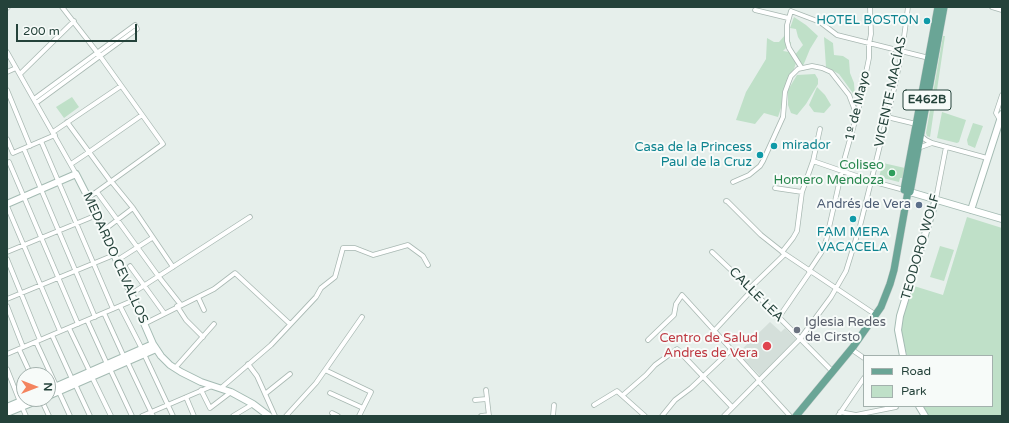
<!DOCTYPE html>
<html>
<head>
<meta charset="utf-8">
<style>
	body { margin:0 }
	#map { position:relative; width:1009px; height:423px; overflow:hidden; background:#e6efeb; font-family:"Varela Round",sans-serif }
	canvas { display:block }
	.frame { position:absolute; inset:0; border:8px solid #24423a; pointer-events:none }
	.legend { position:absolute; left:863px; top:355px; width:130px; height:52px; box-sizing:border-box; background:#f7fbf9; border:1px solid #a3b1ad; margin:0; padding:5px 7px; list-style:none; font-size:12px; color:#24423a }
	.legend li { display:flex; align-items:center; gap:8px; height:20px }
	.legend b { width:20px; border:1px solid #a3b1ad }
	.north { position:absolute; left:16px; top:367px; width:40px; height:40px; box-sizing:border-box; background:#f7fbf9; border:1px solid #a3b1ad; border-radius:50%; rotate:90deg; font-size:11px; font-weight:700; line-height:16px; text-align:center; color:#24423a }
	.north::after { content:''; display:block; margin:auto; width:14px; height:18px; background:#f4845f; clip-path:polygon(50% 0,100% 100%,50% 72%,0 100%) }
	.scale { position:absolute; left:16px; top:24px; width:121px; height:18px; box-sizing:border-box; border:2px solid #24423a; border-top:0; padding-left:5px; font-size:12px; line-height:14px; white-space:nowrap; color:#24423a; -webkit-text-stroke:3px #f7fbf9; paint-order:stroke }
</style>
</head>
<body>
<div id="map">
<canvas width="1009" height="423"></canvas>
<div class="frame"></div>
<ul class="legend">
<li><b style="height:5px;background:#6aa596"></b>Road</li>
<li><b style="height:11px;background:#bfe0c8"></b>Park</li>
</ul>
<div class="north">N</div>
<div class="scale">200 m</div>
</div>
<script>
const c = document.querySelector('canvas').getContext('2d');
c.lineJoin = 'round';
function fill(path, color) { c.fillStyle = color; c.fill(path, 'evenodd'); }
const poly = rows => new Path2D(rows.map(r => 'M' + r).join(''));
function trace(path, color, width, dash) { c.strokeStyle = color; c.lineWidth = width; c.lineCap = dash ? 'butt' : 'round'; c.setLineDash(dash || []); c.stroke(path); }
function drawText(font, color, halo, rows, align = 'center') {
  c.font = font + ' "Varela Round",sans-serif'; c.lineWidth = 4; c.setLineDash([]); c.textBaseline = 'middle'; c.strokeStyle = halo; c.fillStyle = color; for (const [text, x, y, turn = 0] of rows) {
    c.save(); c.translate(x, y); c.rotate((+turn || 0) * Math.PI / 180); c.textAlign = isNaN(turn) ? turn : align; if (halo) c.strokeText(text, 0, 0); c.fillText(text, 0, 0); c.restore();
  }
}
const built = poly([
	[770,322,781,332,785,328,796,339,760,376,738,353]
]);
const green = poly([
	[794,17,806,25,818,36,810,49,803,66,794,56,803,45,798,37,796,29,790,28],
	[786,34,791,43,783,51,789,52,796,63,778,117,764,113,755,124,736,120,746,92,766,59,767,38,774,42,779,42],
	[943,36,945,36,930,137,927,136,926,133],
	[824,37,833,43,834,55,843,56,849,60,850,73,854,83,855,96,839,74,826,67],
	[815,74,818,79,818,84,806,104,797,115,791,113,788,105,788,90,797,75],
	[817,87,825,95,831,105,824,113,814,112,809,105],
	[72,97,79,107,64,118,56,107],
	[942,112,966,120,959,142,957,143,937,138],
	[973,123,983,126,975,148,968,145,967,140],
	[883,163,905,168,903,178,900,178,899,182,879,177],
	[967,217,1002,228,1002,416,929,416,923,406,992,406,992,356,907,356,901,329,902,319,914,286,943,295],
	[940,246,954,250,944,281,930,277]
]);
const street = poly([
	[62,7,100,56,163,144,88,198],
	[992,7,1002,10],
	[7,8,8,7],
	[755,10,788,18],
	[7,52,76,174],
	[801,67,789,48,787,41,787,25,791,11,820,22,837,35,929,58],
	[7,72,16,68],
	[20,74,74,21],
	[7,90,30,146],
	[34,99,135,25,137,29,36,103],
	[887,117,916,124,917,126],
	[1000,120,996,113,1002,95],
	[67,122,111,182],
	[53,132,121,86],
	[921,136,926,140,932,143,987,158],
	[7,139,13,153,55,135],
	[41,141,113,309],
	[918,148,932,143],
	[24,149,95,317],
	[813,161,871,181,904,190],
	[9,162,78,324],
	[71,164,89,152,142,115],
	[111,181,133,208,173,267],
	[733,182,749,175,760,166,763,161,783,117,785,92,789,81,791,76,798,69,812,66,822,68,831,72,849,95,854,108,856,116],
	[775,188,802,192],
	[97,192,159,277,181,305],
	[936,199,946,147],
	[726,201,727,201,761,235,785,254,876,315],
	[7,206,60,331],
	[104,230,133,208],
	[7,252,97,215],
	[712,252,750,288,833,372],
	[782,252,793,238,797,231,802,192,813,161,820,129],
	[7,259,40,340],
	[116,261,152,238],
	[130,266,164,313],
	[809,271,821,253,826,241,845,157,859,107,869,58,869,44,871,34,870,7],
	[750,288,785,254],
	[131,294,250,217],
	[198,297,214,289,235,273,290,324],
	[7,299,114,255],
	[7,306,23,347],
	[120,306,142,349],
	[177,306,186,320,203,337],
	[104,313,124,357],
	[779,317,810,272],
	[87,320,107,364],
	[144,324,198,297,204,310],
	[69,328,90,372],
	[714,331,752,290],
	[52,335,72,379],
	[648,340,674,315,676,304,682,295,759,380],
	[36,342,70,416],
	[19,349,31,375],
	[851,349,864,358],
	[7,354,134,300],
	[144,354,173,416],
	[127,361,153,416],
	[248,364,257,376,275,416],
	[175,368,214,324],
	[7,369,20,402],
	[110,369,132,416],
	[325,370,371,392,359,416],
	[92,377,111,416],
	[758,381,790,416],
	[75,384,90,416],
	[221,388,271,345,316,297,321,288,335,277,343,248,355,248,373,255,408,245,423,256,428,265],
	[201,390,210,408,231,392],
	[486,390,489,416],
	[330,393,363,408],
	[265,394,290,374],
	[623,395,646,375,655,365,677,349,732,407],
	[186,397,194,416],
	[41,399,49,416],
	[475,400,487,399],
	[594,405,617,391,645,416],
	[22,407,26,416],
	[840,412,856,415,896,407,895,406],
	[332,413,338,416],
	[142,416,212,386],
	[233,416,253,404],
	[286,416,316,383,362,317],
	[481,416,489,415],
	[553,416,554,405],
	[662,416,675,400,691,388,731,350],
	[724,416,800,339,831,297,846,271,860,226,894,89,902,52,908,7],
	[838,416,864,378]
]);
const secondary = poly([
	[910,192,1002,219],
	[7,204,76,174,97,215,153,344,161,356,170,365,181,372,201,382,231,392,253,404,269,416],
	[971,210,1002,114],
	[903,356,898,330,900,316,936,199],
	[48,390,153,344],
	[48,396,156,349],
	[919,406,925,416],
	[7,407,26,399],
	[7,413,41,399]
]);
const primary = poly([
	[938,7,904,190,910,192,944,7],
	[796,416,853,347,881,307,890,284,894,270,908,191]
]);
const markers = [
	[927,21,4,"#0f9aa8"],
	[774,146,4,"#0f9aa8"],
	[760,155,4,"#0f9aa8"],
	[892,173,4,"#2e9e5b"],
	[919,205,4,"#5c6f8a"],
	[853,219,4,"#0f9aa8"],
	[797,330,4,"#6b7280"],
	[767,346,5,"#e0444e"]
];
const shields = [
	[927,100,48]
];
const shieldNames = [
	["E462B",927,100]
];
const cultureNames = [
	["HOTEL BOSTON",919,21],
	["mirador",782,146,"left"],
	["Casa de la Princess",752,148],
	["Paul de la Cruz",752,163],
	["FAM MERA",853,233,"center"],
	["VACACELA",853,248,"center"]
];
const streetNames = [
	["VICENTE MACÍAS",891,92,-78],
	["1º de Mayo",858,106,-77],
	["TEODORO WOLF",921,247,-74],
	["MEDARDO CEVALLOS",115,258,66],
	["CALLE LEA",756,295,45]
];
const leisureNames = [
	["Coliseo",884,166],
	["Homero Mendoza",884,181]
];
const serviceNames = [
	["Andrés de Vera",911,205]
];
const worshipNames = [
	["Iglesia Redes",805,323],
	["de Cirsto",805,338]
];
const healthNames = [
	["Centro de Salud",758,339],
	["Andres de Vera",758,354]
];
fill(built, '#d4dfda');
fill(green, '#bfe0c8');
trace(street, '#a8b8b2', 5.5);
trace(secondary, '#a4bbb3', 8);
trace(primary, '#c2cac8', 8);
trace(street, '#fff', 4);
trace(secondary, '#fff', 6);
trace(primary, '#6aa596', 7);
for (const [x, y, r, color] of markers) { const dot = new Path2D(); dot.arc(x, y, r, 0, 2 * Math.PI); c.fillStyle = color; c.fill(dot); trace(dot, '#f7fbf9', 1.5); }
for (const [x, y, w] of shields) { const box = new Path2D(); box.roundRect(x - w / 2, y - 10, w, 20, 3); c.fillStyle = '#f7fbf9'; c.fill(box); trace(box, '#24423a', 1); }
drawText('bold 12px', '#24423a', null, shieldNames);
drawText('13px', '#0d838f', '#f7fbf9', cultureNames, 'right');
drawText('13px', '#24423a', '#f7fbf9', streetNames);
drawText('13px', '#27864d', '#f7fbf9', leisureNames, 'right');
drawText('13px', '#4e5e75', '#f7fbf9', serviceNames, 'right');
drawText('13px', '#5b616d', '#f7fbf9', worshipNames, 'left');
drawText('13px', '#be3a42', '#f7fbf9', healthNames, 'right');
</script>
</body>
</html>
